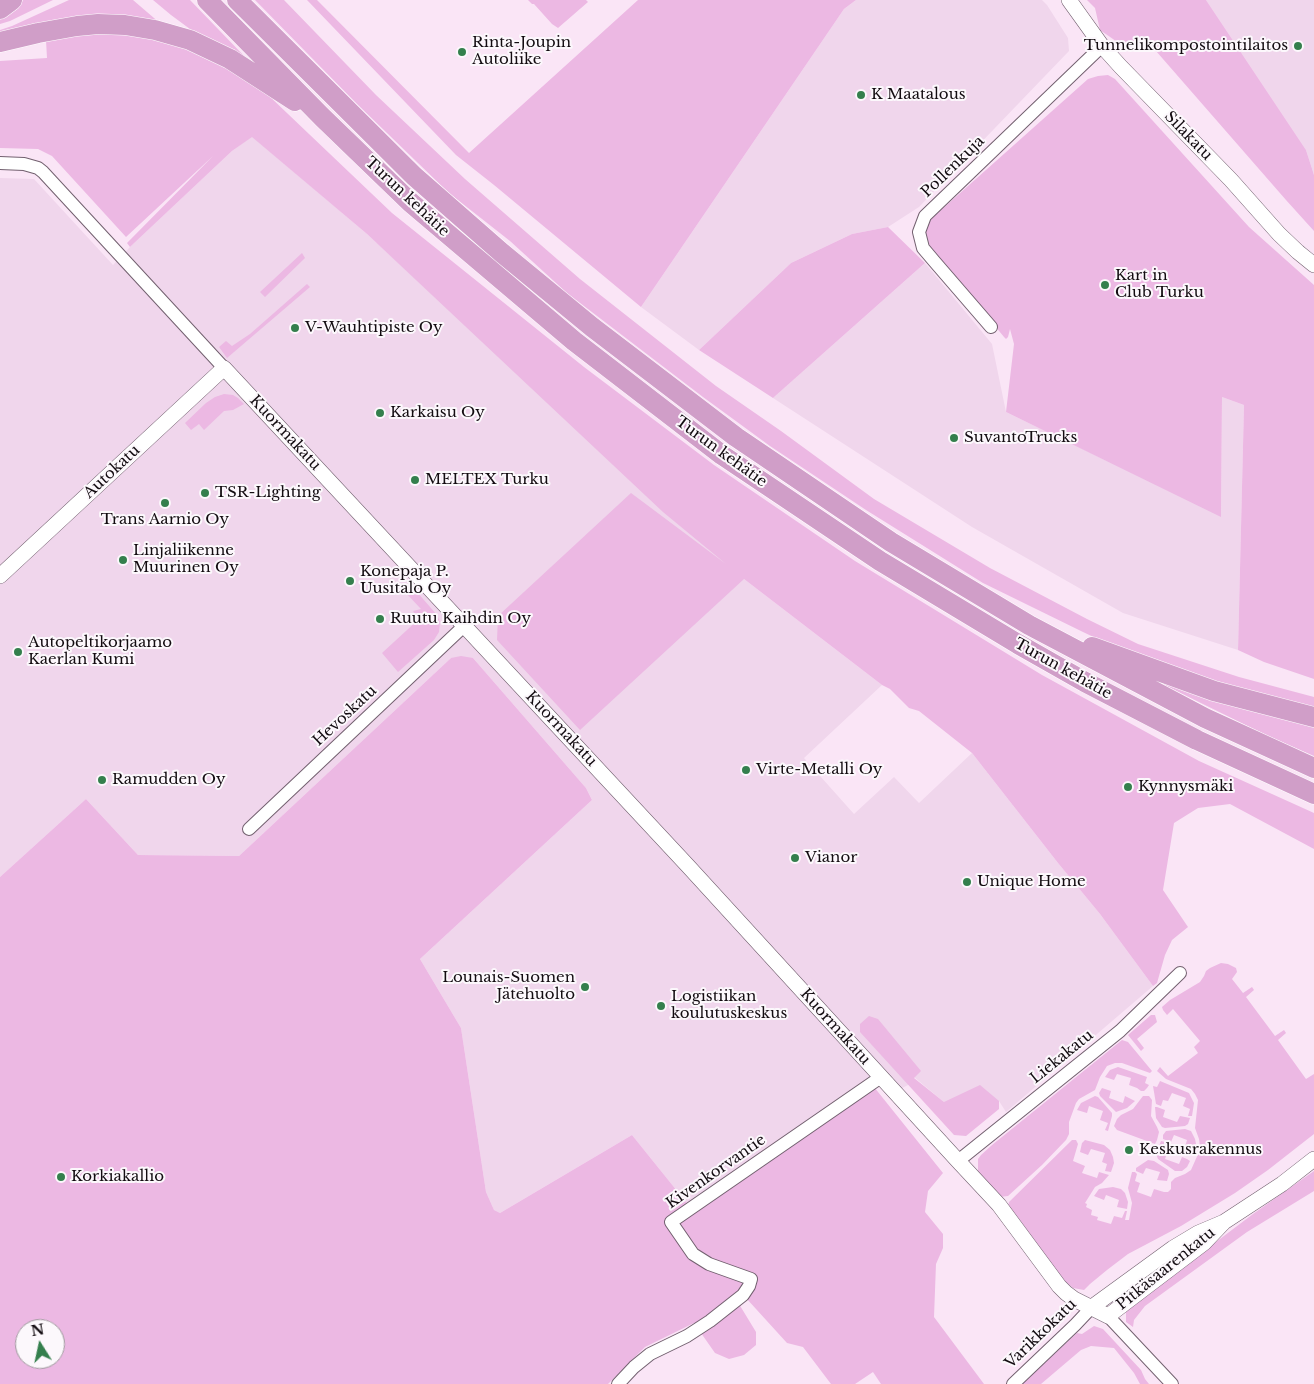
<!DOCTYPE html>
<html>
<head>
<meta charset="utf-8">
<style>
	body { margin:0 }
	#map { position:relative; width:1314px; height:1384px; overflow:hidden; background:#fae5f6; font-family:"Libre Baskerville",serif }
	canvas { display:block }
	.north { position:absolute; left:15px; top:1319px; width:50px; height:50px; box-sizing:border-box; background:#fcf8fc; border:1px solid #9f9a9e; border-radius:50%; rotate:350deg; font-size:14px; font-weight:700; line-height:20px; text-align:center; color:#130c11 }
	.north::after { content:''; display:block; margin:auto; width:18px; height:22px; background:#347f4d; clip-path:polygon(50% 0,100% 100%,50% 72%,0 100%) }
</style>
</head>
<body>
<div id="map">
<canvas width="1314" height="1384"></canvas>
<div class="north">N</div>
</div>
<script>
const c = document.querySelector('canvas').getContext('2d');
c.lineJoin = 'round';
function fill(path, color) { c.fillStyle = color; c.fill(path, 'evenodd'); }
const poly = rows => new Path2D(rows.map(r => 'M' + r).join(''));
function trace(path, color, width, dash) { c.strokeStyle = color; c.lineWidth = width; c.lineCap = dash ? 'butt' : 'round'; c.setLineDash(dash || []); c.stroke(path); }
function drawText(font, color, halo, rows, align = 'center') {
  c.font = font + ' "Libre Baskerville",serif'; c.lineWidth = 4; c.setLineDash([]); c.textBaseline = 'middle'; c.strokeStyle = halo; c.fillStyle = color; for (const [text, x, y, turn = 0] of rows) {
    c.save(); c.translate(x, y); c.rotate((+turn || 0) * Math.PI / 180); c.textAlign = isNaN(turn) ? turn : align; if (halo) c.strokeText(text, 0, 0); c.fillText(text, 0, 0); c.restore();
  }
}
const built = poly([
	[856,0,1042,0,1047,5,1068,38,1069,51,919,207,888,227,852,234,791,263,699,350,641,307,844,9],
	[1206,0,1314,0,1314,175,1306,150],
	[252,136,367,234,744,579,882,685,804,758,854,814,894,777,919,803,972,753,1058,863,1100,914,1153,986,1006,1112,999,1101,944,1102,914,1077,908,1085,895,1092,870,1082,690,1207,632,1135,500,1213,494,1210,486,1192,461,1028,420,959,592,800,586,788,473,658,451,658,239,856,138,855,86,799,0,877,0,178,34,179,113,265,130,247,232,151],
	[925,263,992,344,1006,412,1221,516,1222,397,1244,405,1238,650,1123,613,972,527,773,398]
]);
const green = poly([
	[23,0,53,0,10,21,0,24,0,17],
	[69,0,133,0,161,24,0,36,0,30,12,26],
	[153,0,190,0,247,59,194,32,171,15],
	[255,0,284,0,376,95,465,179,580,279,716,386,781,431,874,499,990,568,1087,619,1138,644,1239,677,1314,697,1314,711,1142,660,1083,632,983,583,866,510,770,446,703,397,567,293,510,241,449,193,357,104],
	[307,0,317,0,469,153,638,0,856,0,844,9,641,307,494,185,456,155],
	[528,0,586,0,588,2,558,28,552,24,534,4,532,4],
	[1087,0,1206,0,1306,150,1314,175,1314,231,1286,200,1156,51,1123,46,1100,30,1095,8],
	[106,34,143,36,173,41,248,78,266,93,309,134,392,213,584,367,714,465,855,561,1042,675,1199,761,1314,813,1314,849,1230,804,1198,808,1174,823,1163,890,1188,927,1172,940,1165,955,1157,983,1153,986,1100,914,1058,863,972,753,919,711,909,708,890,689,882,685,744,579,580,730,497,640,498,616,631,493,726,564,663,512,367,234,252,137,232,151,130,247,127,243,213,156,126,237,52,156,38,149,0,148,0,61,47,58,46,40,72,35],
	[1108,75,1115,79,1249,227,1314,285,1314,679,1264,662,1238,650,1244,405,1222,397,1221,517,1006,412,1014,344,1010,329,1008,337,1006,339,1004,337,930,247,926,234,926,227,931,219,1088,79,1098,76],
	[888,227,925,263,773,398,699,350,791,263,852,234],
	[302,253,305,258,265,297,260,292],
	[307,284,310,287,227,358,219,347,226,341,232,346,250,334],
	[224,394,233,395,238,398,244,404,233,410,224,411,204,430,199,424,191,430,185,423,206,403,215,397],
	[410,584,437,615,440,622,439,632,434,640,398,672,382,653,419,619,413,611,421,609,406,593,403,594,401,591],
	[461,656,473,658,586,788,592,800,420,959,461,1028,486,1192,494,1210,500,1213,632,1135,690,1207,870,1082,943,1173,928,1191,925,1212,943,1234,943,1248,936,1264,934,1317,984,1384,881,1384,873,1372,855,1384,831,1384,803,1347,787,1343,746,1298,739,1304,756,1332,756,1345,744,1355,729,1359,715,1353,694,1323,645,1347,608,1384,0,1384,0,877,86,799,138,855,239,856,451,658],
	[25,1329,55,1329,55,1359,25,1359],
	[1148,677,1314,724,1314,756,1268,736],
	[1221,963,1228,964,1236,968,1237,972,1232,979,1243,993,1252,987,1254,990,1246,997,1275,1036,1284,1030,1286,1033,1278,1040,1306,1079,1314,1074,1314,1134,1268,1170,1235,1193,1181,1226,1128,1254,1107,1270,1090,1284,1084,1290,1073,1288,1060,1277,1020,1220,1008,1206,1009,1202,1072,1140,1076,1140,1078,1144,1073,1161,1085,1166,1082,1173,1097,1178,1099,1172,1109,1175,1102,1183,1095,1187,1085,1203,1087,1204,1086,1207,1092,1210,1091,1215,1098,1217,1097,1220,1111,1224,1114,1216,1122,1218,1125,1211,1127,1211,1125,1220,1129,1220,1132,1203,1128,1188,1132,1172,1135,1172,1137,1174,1135,1181,1140,1183,1137,1192,1151,1197,1154,1189,1164,1192,1168,1192,1171,1189,1171,1182,1175,1178,1185,1174,1191,1170,1199,1152,1200,1147,1199,1139,1195,1128,1198,1100,1195,1094,1191,1089,1166,1079,1157,1071,1160,1067,1168,1076,1198,1053,1194,1047,1200,1041,1173,1009,1167,1015,1163,1010,1162,1007,1170,1000,1200,982,1204,976,1206,971,1210,968],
	[1151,1015,1155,1015,1157,1022,1137,1039,1144,1048,1141,1051,1128,1035],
	[869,1016,878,1019,921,1071,914,1078,944,1102,980,1085,999,1101,999,1109,966,1136,954,1135,860,1032,860,1024],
	[1122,1040,1128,1042,1152,1071,1150,1073,1122,1063,1115,1063,1107,1066,1100,1077,1095,1090,1079,1099,1076,1103,1069,1122,1069,1134,1066,1140,1042,1165,1008,1196,1000,1197,978,1171,978,1159,981,1155,992,1145],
	[1118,1067,1147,1077,1145,1083,1149,1085,1147,1088,1144,1091,1141,1091,1137,1088,1129,1085,1131,1078,1117,1074,1114,1080,1105,1077,1110,1070],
	[1160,1081,1189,1093,1194,1103,1192,1116,1188,1116,1190,1109,1183,1106,1186,1098,1172,1093,1168,1101,1163,1100,1161,1106,1156,1104,1153,1086,1157,1087],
	[1102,1088,1111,1091,1109,1098,1123,1103,1125,1096,1135,1101,1127,1108,1116,1112,1100,1096,1099,1093],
	[1095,1096,1098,1097,1112,1113,1112,1116,1108,1131,1105,1130,1108,1123,1100,1120,1103,1111,1089,1106,1087,1113,1077,1110,1081,1103],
	[1143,1096,1149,1096,1152,1100,1151,1116,1157,1127,1159,1132,1157,1140,1155,1144,1117,1130,1114,1126,1117,1119,1121,1115,1133,1109],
	[1155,1107,1157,1107,1165,1110,1163,1117,1177,1122,1180,1116,1190,1118,1188,1124,1185,1126,1165,1128,1162,1127,1156,1118],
	[1185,1129,1191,1131,1195,1139,1196,1144,1193,1149,1185,1147,1187,1140,1174,1135,1171,1142,1163,1139,1163,1135,1166,1131],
	[1085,1140,1104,1145,1110,1150,1113,1157,1114,1163,1111,1172,1105,1171,1107,1164,1102,1162,1105,1153,1091,1149,1088,1155,1080,1152,1082,1143],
	[1161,1141,1165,1142,1162,1148,1168,1150,1165,1159,1179,1164,1182,1157,1187,1159,1190,1161,1187,1167,1182,1171,1175,1171,1158,1159,1156,1154],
	[1148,1160,1154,1161,1168,1170,1169,1174,1167,1181,1157,1180,1160,1172,1146,1168,1143,1174,1136,1171,1136,1168],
	[1314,1171,1314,1191,1247,1232,1145,1306,1134,1320,1133,1327,1126,1322,1126,1310,1253,1214],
	[1113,1187,1121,1189,1125,1193,1128,1202,1127,1209,1117,1207,1119,1200,1106,1195,1104,1200,1094,1196,1099,1189],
	[1094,1326,1103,1329,1141,1370,1145,1379,1149,1384,1140,1384,1134,1373,1114,1348,1091,1346,1081,1350,1041,1384,1022,1384,1077,1333,1082,1334]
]);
const minor = poly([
	[0,163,24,164,38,168,43,172,224,368],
	[991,327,934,261,923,248,919,232,925,216,1102,46],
	[249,829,464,626],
	[958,1161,1120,1031,1180,973],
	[1108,1316,1172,1384],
	[618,1384,634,1367,650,1354,687,1336,710,1321,743,1295,749,1286,751,1279,709,1264,693,1254,671,1222,881,1077],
	[1013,1384,1075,1325,1092,1307]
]);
const tertiary = poly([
	[1069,0,1102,46,1120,66,1231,180,1279,234,1298,252,1314,265],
	[0,576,224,368,688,866,958,1161,999,1205,1059,1286,1066,1293,1074,1299,1108,1316,1204,1243,1224,1222],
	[1092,1307,1173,1248,1198,1233,1224,1222,1282,1184,1314,1159]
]);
const trunk = poly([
	[207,0,322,117,410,202,574,341,722,455,880,561,1018,644,1085,682,1197,740,1314,794],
	[237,0,414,176,502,253,592,327,736,437,891,542,1029,625,1205,718,1314,768],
	[0,9,12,0],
	[0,42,38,33,77,26,98,24,125,25,155,30,190,40,230,59,295,101],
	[1092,647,1214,691,1314,717]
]);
const markers = [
	[1298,46,5,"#347f4d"],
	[462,52,5,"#347f4d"],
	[861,95,5,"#347f4d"],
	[1105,285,5,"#347f4d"],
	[295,328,5,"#347f4d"],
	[380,413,5,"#347f4d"],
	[954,438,5,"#347f4d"],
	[415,480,5,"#347f4d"],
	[205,493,5,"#347f4d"],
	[165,503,5,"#347f4d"],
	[123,560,5,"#347f4d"],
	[350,581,5,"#347f4d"],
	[380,619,5,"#347f4d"],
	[18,652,5,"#347f4d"],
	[746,770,5,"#347f4d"],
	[102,780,5,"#347f4d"],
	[1128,787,5,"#347f4d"],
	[795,858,5,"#347f4d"],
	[967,882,5,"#347f4d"],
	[585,987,5,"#347f4d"],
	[661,1006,5,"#347f4d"],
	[1129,1150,5,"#347f4d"],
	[61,1177,5,"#347f4d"]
];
const poiNames = [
	["Rinta-Joupin",472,43],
	["Autoliike",472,60],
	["Tunnelikompostointilaitos",1288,46,"right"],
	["K Maatalous",871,95],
	["Kart in",1115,276],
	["Club Turku",1115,293],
	["V-Wauhtipiste Oy",305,328],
	["Karkaisu Oy",390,413],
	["SuvantoTrucks",964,438],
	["MELTEX Turku",425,480],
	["TSR-Lighting",215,493],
	["Trans Aarnio Oy",165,520,"center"],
	["Linjaliikenne",133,551],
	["Muurinen Oy",133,568],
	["Konepaja P.",360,572],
	["Uusitalo Oy",360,589],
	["Ruutu Kaihdin Oy",390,619],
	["Autopeltikorjaamo",28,643],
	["Kaerlan Kumi",28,660],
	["Virte-Metalli Oy",756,770],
	["Ramudden Oy",112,780],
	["Kynnysmäki",1138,787],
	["Vianor",805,858],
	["Unique Home",977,882],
	["Lounais-Suomen",575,978,"right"],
	["Jätehuolto",575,995,"right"],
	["Logistiikan",671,997],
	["koulutuskeskus",671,1014],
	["Keskusrakennus",1139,1150],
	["Korkiakallio",71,1177]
];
const streetNames = [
	["Silakatu",1188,136,46],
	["Pollenkuja",953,167,-44],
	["Turun kehätie",407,197,43],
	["Kuormakatu",285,433,47],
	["Turun kehätie",721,452,36],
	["Autokatu",112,472,-43],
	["Turun kehätie",1063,669,29],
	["Hevoskatu",345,716,-43],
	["Kuormakatu",561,729,47],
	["Kuormakatu",835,1027,48],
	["Liekakatu",1062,1057,-39],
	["Kivenkorvantie",716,1172,-35],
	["Pitkäsaarenkatu",1166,1269,-39],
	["Varikkokatu",1041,1334,-44]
];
fill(built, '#f0d6ec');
fill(green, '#ecb8e3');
trace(minor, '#72606f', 14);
trace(tertiary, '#72606f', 16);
trace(trunk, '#fff', 21);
trace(minor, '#fff', 12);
trace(tertiary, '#fff', 15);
trace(trunk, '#d09ec8', 20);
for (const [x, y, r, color] of markers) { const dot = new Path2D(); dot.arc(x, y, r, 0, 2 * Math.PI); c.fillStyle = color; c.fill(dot); trace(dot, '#fcf8fc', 2); }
drawText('15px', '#130c11', '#fcf8fc', poiNames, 'left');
drawText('15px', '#130c11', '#fcf8fc', streetNames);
</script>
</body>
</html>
